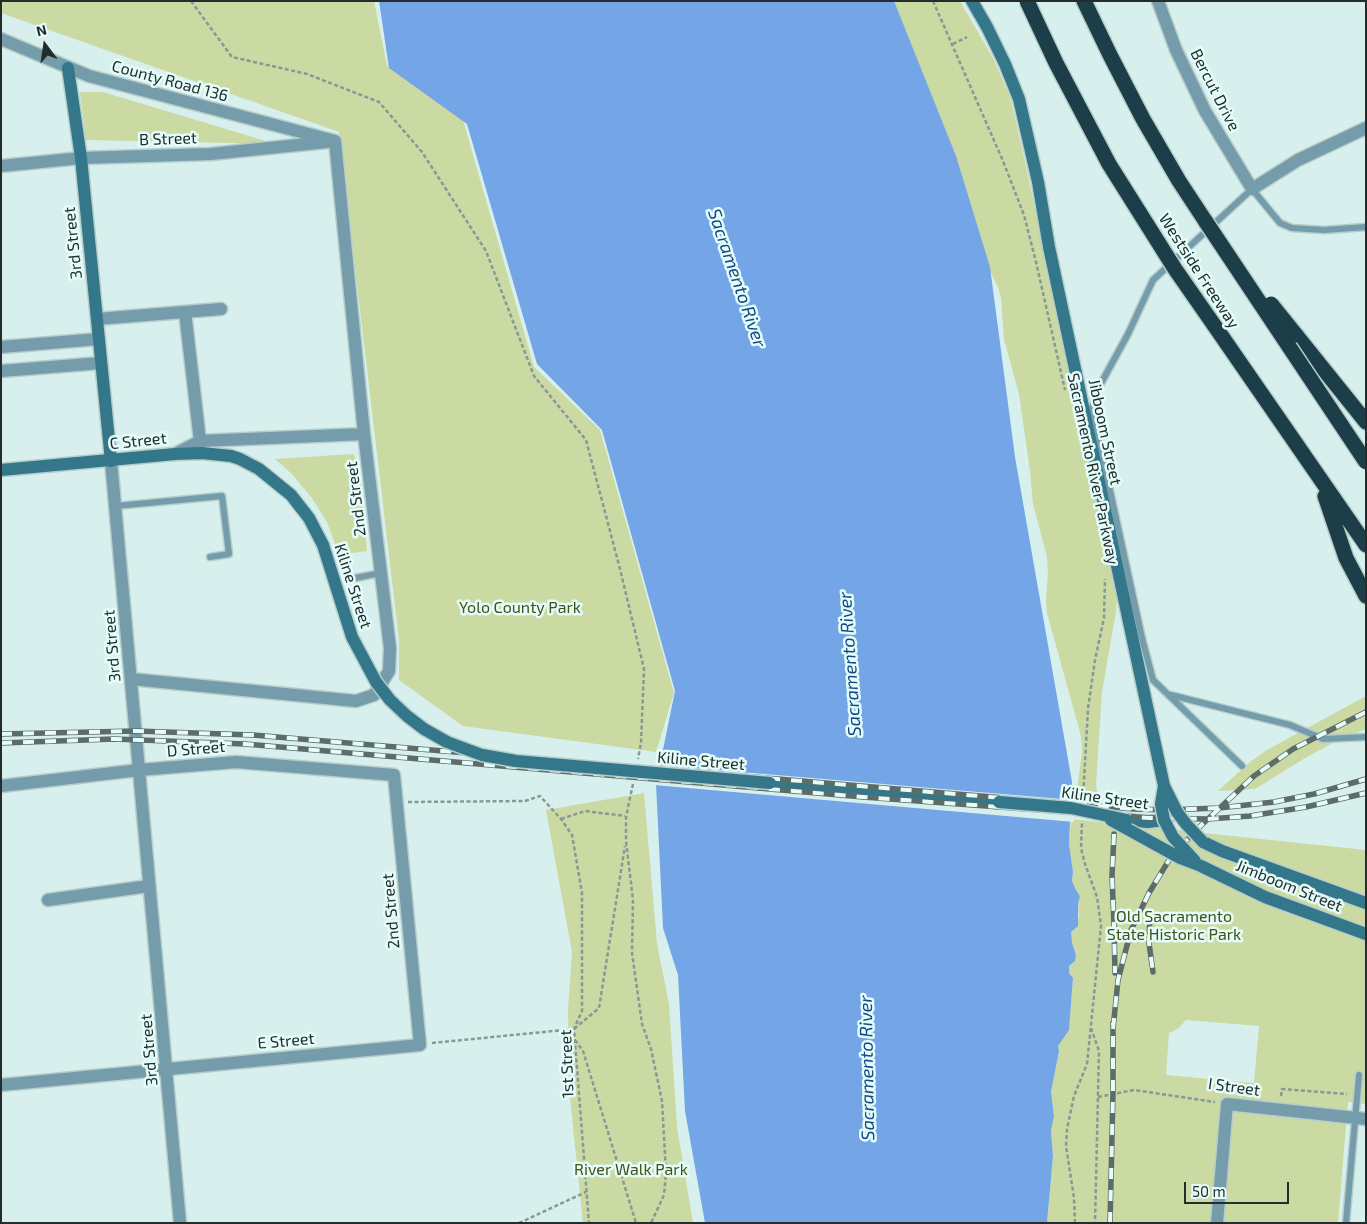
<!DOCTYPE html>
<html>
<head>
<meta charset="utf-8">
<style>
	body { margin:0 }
	#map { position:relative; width:1367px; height:1224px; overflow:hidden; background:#d7f0ed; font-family:"Exo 2",sans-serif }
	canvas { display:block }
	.frame { position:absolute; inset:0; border:2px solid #242d2c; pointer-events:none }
	.north { position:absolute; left:20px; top:20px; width:50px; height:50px; -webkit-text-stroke:4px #e4fdfa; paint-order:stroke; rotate:346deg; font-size:14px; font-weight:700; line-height:20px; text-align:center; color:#242d2c }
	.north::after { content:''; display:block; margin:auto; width:18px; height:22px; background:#242d2c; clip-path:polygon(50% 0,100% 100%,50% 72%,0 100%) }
	.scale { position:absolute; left:1184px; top:1182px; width:105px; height:22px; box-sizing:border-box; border:2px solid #242d2c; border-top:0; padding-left:6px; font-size:15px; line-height:18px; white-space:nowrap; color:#242d2c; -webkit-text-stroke:4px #e4fdfa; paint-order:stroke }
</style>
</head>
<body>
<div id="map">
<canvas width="1367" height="1224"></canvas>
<div class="frame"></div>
<div class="north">N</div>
<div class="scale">50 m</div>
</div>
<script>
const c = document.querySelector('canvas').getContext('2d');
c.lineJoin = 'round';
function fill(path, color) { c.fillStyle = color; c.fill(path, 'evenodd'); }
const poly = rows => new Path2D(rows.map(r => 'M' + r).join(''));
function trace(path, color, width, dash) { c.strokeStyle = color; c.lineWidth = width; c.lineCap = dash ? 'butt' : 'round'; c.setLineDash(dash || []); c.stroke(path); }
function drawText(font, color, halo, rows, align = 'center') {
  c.font = font + ' "Exo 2",sans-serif'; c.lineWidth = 5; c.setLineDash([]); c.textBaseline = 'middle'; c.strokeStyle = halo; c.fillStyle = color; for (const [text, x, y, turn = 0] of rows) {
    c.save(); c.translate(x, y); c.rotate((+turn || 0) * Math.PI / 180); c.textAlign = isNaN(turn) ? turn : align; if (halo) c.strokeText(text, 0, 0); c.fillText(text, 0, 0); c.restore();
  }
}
const green = poly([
	[8,1,374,1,387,66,463,120,534,367,600,430,674,693,656,752,463,726,399,680,399,640,339,132,1,13,1,3],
	[887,1,960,1,994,60,1010,97,1021,144,1118,586,1116,611,1102,692,1096,784,1098,799,1076,797,1082,752,1081,736,1047,613,1046,600,1048,574,1047,557,1033,504,1030,471,1019,394,1004,339,1001,298,998,287,990,271],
	[80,92,103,92,276,144,86,140],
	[353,454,359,465,367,551,339,555,327,522,311,497,292,474,275,459],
	[1366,696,1366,729,1340,739,1305,758,1255,789,1218,791,1250,762,1267,750],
	[644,793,657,944,669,1004,677,1127,693,1223,583,1223,569,1088,568,1009,572,952,546,810],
	[1071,819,1366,850,1366,1104,1348,1102,1338,1223,1047,1223,1053,1156,1051,1131,1054,1116,1051,1092,1059,1051,1057,1046,1069,1030,1073,978,1069,973,1069,966,1075,961,1076,955,1071,943,1071,932,1079,917,1078,904,1080,896,1076,890,1072,881,1073,872,1069,844],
	[1186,1020,1259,1026,1254,1083,1166,1075,1169,1033,1179,1028]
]);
const water = poly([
	[379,1,894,1,956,156,990,267,1015,457,1072,782,1069,844,1073,872,1072,881,1076,890,1080,896,1078,904,1078,926,1071,932,1072,943,1076,955,1075,961,1069,966,1069,973,1073,978,1069,1030,1058,1046,1059,1051,1051,1092,1054,1116,1051,1131,1053,1156,1047,1223,705,1223,685,1111,678,975,663,928,656,784,675,691,602,430,537,364,467,124,389,68]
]);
const pier = poly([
	[657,765,1074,800,1074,822,654,785]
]);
const path = poly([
	[191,1,232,57,307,74,379,102,422,152,486,251,534,376,586,440,620,569,644,669,641,743,638,759],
	[933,1,1003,161,1024,215,1036,262,1065,390],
	[953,44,967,37],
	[633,784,626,817,626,841,633,900,632,953,642,1024,651,1049,662,1101,666,1173,664,1195,651,1223],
	[1083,799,1088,708,1095,660,1104,618,1105,579],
	[408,802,525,801,540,796,561,819,572,835,582,893,582,1011,574,1029,589,1223],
	[561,819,585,811,625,816],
	[1091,1028,1099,1051,1095,1223],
	[575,1040,583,1051,636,1223],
	[432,1043,574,1029,599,1008,625,846],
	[1281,1096,1282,1089,1347,1094],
	[1098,1097,1134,1090,1215,1102],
	[519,1223,586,1192],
	[1075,1223,1074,1198,1066,1146,1067,1129,1074,1096,1087,1064,1101,926,1097,897,1085,864,1081,848,1082,822]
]);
const lane = poly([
	[116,506,222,496,229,554,210,557],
	[350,579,381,573],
	[1171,695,1290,725,1323,739,1366,737],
	[1242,766,1153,680,1142,638,1092,408,1099,387,1128,334,1153,280,1252,189,1280,223,1292,228,1324,230,1366,227],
	[1346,1223,1359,1075]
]);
const street = poly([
	[1158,1,1176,50,1205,111,1252,189,1298,160,1366,128],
	[1,39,89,76,335,141],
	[1,166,81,158,211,154,327,142],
	[185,312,200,441],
	[97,319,221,309],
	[1,347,99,339],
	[1,371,101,363],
	[175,454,200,441,364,434],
	[111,461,180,1223],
	[131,679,356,701,374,695,389,671,390,648,364,434,335,141],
	[1,786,139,770,236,762,394,775,420,1045,1,1085],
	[48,900,149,886],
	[1217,1223,1227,1104,1366,1119]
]);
const secondary = poly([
	[972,1,987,27,1005,64,1019,99,1038,182,1049,247,1164,786],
	[68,68,81,158,111,461],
	[1,470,175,454,202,453,231,456,240,459,259,469,291,495,309,518,323,545],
	[770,783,999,802],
	[1127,820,1148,822,1164,820],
	[1203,842,1222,851,1366,903],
	[1201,866,1265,897,1366,934]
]);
const highway = poly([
	[1084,1,1110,55,1143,119,1179,181,1206,222],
	[1214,325,1366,545],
	[1296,335,1366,422],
	[1325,496,1346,558,1366,596]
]);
const rail = poly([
	[1,734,136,731,253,735,1134,809,1167,810,1219,808,1274,802,1314,794,1366,779],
	[1,743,114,739,245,744,863,797,1150,818,1208,819,1250,816,1306,807,1366,793],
	[1114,834,1112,876,1114,925,1115,973],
	[1150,913,1149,943,1153,972],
	[1113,1029,1118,980,1131,930,1149,893,1169,860,1195,831,1254,776,1293,749,1366,712],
	[1110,1223,1113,1093,1113,1023]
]);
const secondaryBridge = poly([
	[323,545,352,637,376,682,390,700,407,716,424,729,447,742,482,755,516,761,770,783],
	[1164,786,1161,804,1164,820,1173,837,1195,861],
	[1164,786,1177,812,1186,824,1203,842],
	[999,802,1071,808,1127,820],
	[1111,820,1180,858,1201,866]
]);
const highwayBridge = poly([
	[1027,1,1056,63,1109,164,1175,269,1214,325],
	[1206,222,1366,462],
	[1271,304,1296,335]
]);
const streetNames = [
	["County Road 136",170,81,15],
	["Bercut Drive",1215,90,63],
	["B Street",168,139,-2],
	["3rd Street",73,243,-96],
	["Westside Freeway",1199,271,57],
	["Jibboom Street",1105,432,78],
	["C Street",138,441,-6],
	["Sacramento River Parkway",1093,469,78],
	["2nd Street",356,499,-97],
	["Kiline Street",353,586,72],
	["3rd Street",112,646,-95],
	["D Street",196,749,-5],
	["Kiline Street",701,761,5],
	["Kiline Street",1105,798,8],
	["Jimboom Street",1289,886,22],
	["2nd Street",391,911,-95],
	["E Street",286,1041,-5],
	["3rd Street",149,1050,-95],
	["1st Street",567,1064,-92],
	["I Street",1234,1087,8]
];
const parkNames = [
	["Yolo County Park",520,608],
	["Old Sacramento",1174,917],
	["State Historic Park",1174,935],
	["River Walk Park",631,1170]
];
const waterNames = [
	["Sacramento River",737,278,71],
	["Sacramento River",850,664,-94],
	["Sacramento River",867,1068,-91]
];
fill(green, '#cbd9a2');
fill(water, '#74a6e7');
fill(pier, '#d7f0ed');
trace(lane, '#b7cdca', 9);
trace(street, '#b7cdca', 15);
trace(secondary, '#b7cdca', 15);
trace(highway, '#b7cdca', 18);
trace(path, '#879997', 2.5, [4, 2.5]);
trace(lane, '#749cab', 6);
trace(street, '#749cab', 12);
trace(secondary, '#34778b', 12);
trace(highway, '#1c3e49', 15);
trace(rail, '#5d6b69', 5.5);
trace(rail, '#e4fdfa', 4, [11]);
trace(secondaryBridge, '#b7cdca', 15, []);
trace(highwayBridge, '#b7cdca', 18, []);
trace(secondaryBridge, '#34778b', 12);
trace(highwayBridge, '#1c3e49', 15);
drawText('16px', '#242d2c', '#e4fdfa', streetNames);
drawText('16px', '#455115', '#e4fdfa', parkNames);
drawText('italic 18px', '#164782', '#e4fdfa', waterNames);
</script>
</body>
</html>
